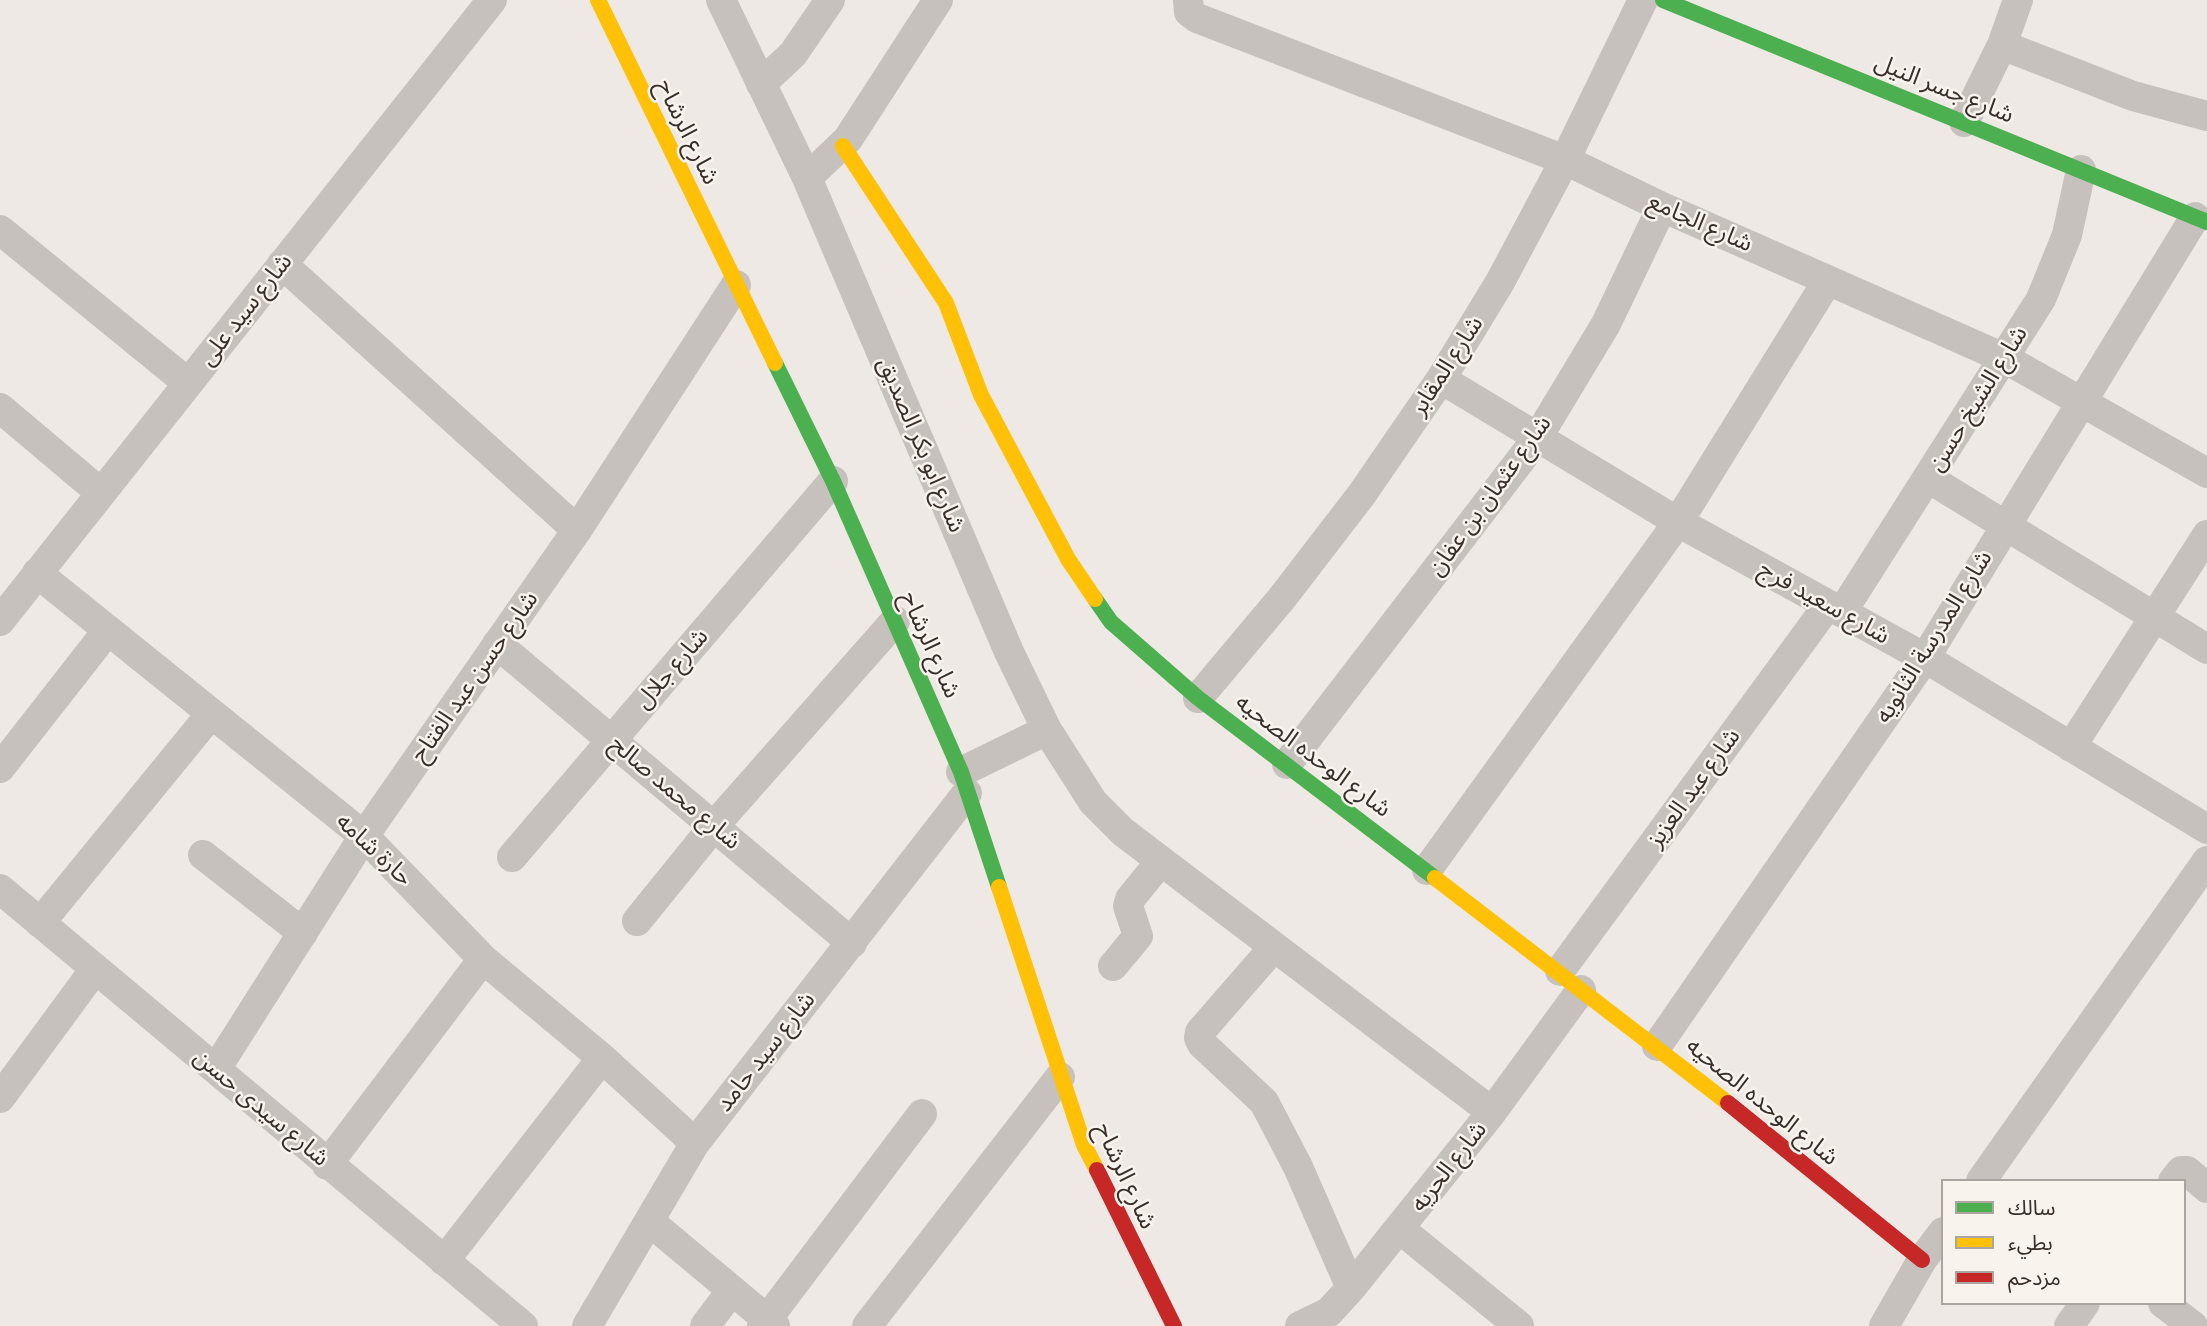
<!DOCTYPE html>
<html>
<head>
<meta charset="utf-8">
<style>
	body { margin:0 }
	#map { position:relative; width:2207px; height:1326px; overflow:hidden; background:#eee9e4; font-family:"PT Sans Narrow","Noto Sans Arabic",sans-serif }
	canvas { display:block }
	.legend { position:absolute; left:1941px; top:1179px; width:245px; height:126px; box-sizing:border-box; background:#f9f3ed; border:2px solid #aca49f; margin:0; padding:9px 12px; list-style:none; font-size:21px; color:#382e2b }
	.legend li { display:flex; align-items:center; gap:14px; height:35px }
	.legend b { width:35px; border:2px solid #aca49f }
</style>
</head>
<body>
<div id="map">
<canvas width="2207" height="1326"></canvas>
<ul class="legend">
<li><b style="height:9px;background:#4caf50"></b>سالك</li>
<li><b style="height:9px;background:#ffc107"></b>بطيء</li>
<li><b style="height:9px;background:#c62828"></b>مزدحم</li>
</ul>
</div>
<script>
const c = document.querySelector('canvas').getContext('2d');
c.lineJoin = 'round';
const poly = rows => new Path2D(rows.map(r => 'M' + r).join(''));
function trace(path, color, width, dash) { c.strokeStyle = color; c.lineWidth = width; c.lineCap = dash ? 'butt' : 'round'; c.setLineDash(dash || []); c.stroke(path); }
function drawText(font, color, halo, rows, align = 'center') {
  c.font = font + ' "PT Sans Narrow","Noto Sans Arabic",sans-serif'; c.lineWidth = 5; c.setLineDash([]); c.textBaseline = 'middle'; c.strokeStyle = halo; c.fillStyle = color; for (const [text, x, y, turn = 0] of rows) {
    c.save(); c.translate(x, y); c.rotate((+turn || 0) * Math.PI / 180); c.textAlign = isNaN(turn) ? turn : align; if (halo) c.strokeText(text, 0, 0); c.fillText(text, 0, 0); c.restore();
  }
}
const street = poly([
	[721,0,807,178,1009,652,1047,730,1093,802,1123,832,1492,1112],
	[1188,0,1189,12,1197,18,1565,160,1662,207,2004,358,2207,473],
	[2002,45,2133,96,2207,116],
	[761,84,793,54,830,0],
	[1964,122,2002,45,2018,0],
	[807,178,848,139,938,0],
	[0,230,188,383],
	[282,264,577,530],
	[1441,379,1678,522,1925,658,2207,829],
	[0,408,101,493],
	[1928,478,2207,649],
	[37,573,364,836,483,959,602,1058,695,1143],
	[1842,612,2041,299,2067,235,2081,170],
	[0,621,492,0],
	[497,644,852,943],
	[1198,698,1282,598,1362,494,1441,379,1500,282,1565,160,1643,0],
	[2071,747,2207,535],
	[1287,764,1536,440,1606,324,1662,207],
	[0,768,108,630],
	[961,772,1047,730],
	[203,855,303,933],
	[512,857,833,481],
	[1427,870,1678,522,1828,280],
	[0,889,523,1326],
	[637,921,714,826,895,621],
	[40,923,211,714],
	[1274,947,1200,1032,1199,1038,1202,1044,1264,1102,1298,1167,1351,1288],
	[1113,966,1138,936,1128,906,1130,899,1161,861],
	[1560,971,1828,605],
	[1657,1046,1925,658,2195,217],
	[216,1069,364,836,577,530,736,285],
	[0,1098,95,969],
	[327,1165,483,959],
	[1981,1181,2207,861],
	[2173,1181,2181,1171,2187,1171,2207,1188],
	[649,1221,775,1326],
	[1400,1229,1519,1326],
	[444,1261,602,1058],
	[2163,1303,2193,1326],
	[587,1326,695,1143,967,793],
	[705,1326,732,1290],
	[762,1326,922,1114],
	[867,1326,1060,1077],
	[1300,1326,1329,1312,1351,1288,1492,1112,1581,990],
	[1884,1326,1922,1260,1943,1232],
	[2069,1326,2085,1303]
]);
const fast = poly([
	[1663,0,2207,222],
	[775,363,833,481,961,772,999,887],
	[1095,599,1111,622,1198,698,1435,878]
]);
const slow = poly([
	[598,0,775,363],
	[843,146,946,303,981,395,1068,559,1095,599],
	[1435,878,1728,1103],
	[999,887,1084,1145,1097,1170]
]);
const jam = poly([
	[1728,1103,1922,1260],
	[1097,1170,1174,1326]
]);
const streetNames = [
	["شارع جسر النيل",1944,89,22],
	["شارع الرشاح",687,132,64],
	["شارع الجامع",1700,223,24],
	["شارع سيد على",246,310,-52],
	["شارع المقابر",1447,366,-57],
	["شارع الشيخ حسن",1978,399,-58],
	["شارع ابو بكر الصديق",921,445,67],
	["شارع عثمان بن عفان",1490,496,-54],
	["شارع سعيد فرج",1824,603,29],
	["شارع المدرسة الثانويه",1934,637,-58],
	["شارع الرشاح",930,645,66],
	["شارع جلال",672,669,-49],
	["شارع حسن عبد الفتاح",475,677,-55],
	["شارع الوحده الصحيه",1313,756,37],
	["شارع عبد العزيز",1694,788,-54],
	["شارع محمد صالح",675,793,40],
	["حارة شامه",374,850,43],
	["شارع سيد حامد",766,1052,-52],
	["شارع الوحده الصحيه",1762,1102,39],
	["شارع سيدى حسن",261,1108,40],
	["شارع الحريه",1449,1167,-52],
	["شارع الرشاح",1125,1176,65]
];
trace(street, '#c6c1bd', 30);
trace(fast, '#4caf50', 16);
trace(slow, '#ffc107', 16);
trace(jam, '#c62828', 16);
drawText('24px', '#382e2b', '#f9f3ed', streetNames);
</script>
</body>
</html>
